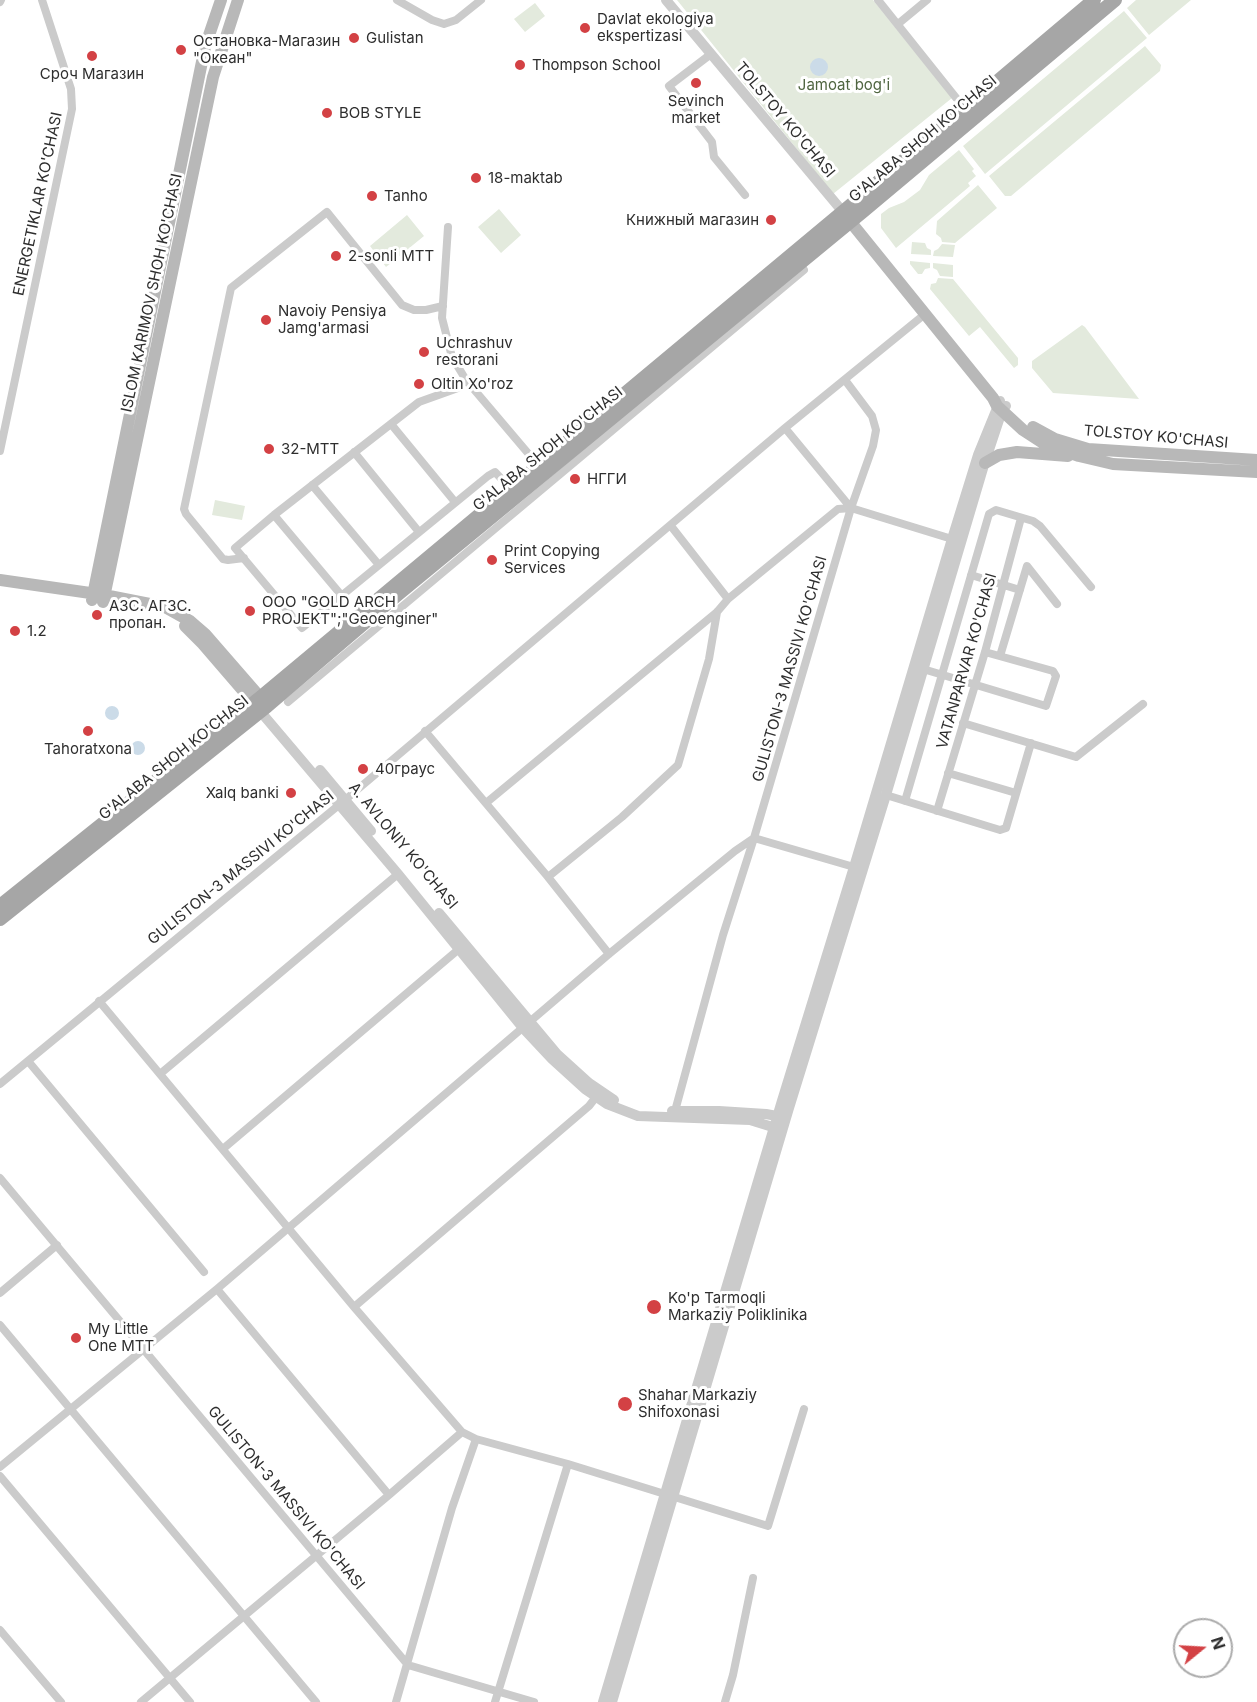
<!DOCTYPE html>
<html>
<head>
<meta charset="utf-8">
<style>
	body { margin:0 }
	#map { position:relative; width:1257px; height:1702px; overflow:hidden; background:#fff; font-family:Inter,sans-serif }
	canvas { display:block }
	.north { position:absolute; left:1173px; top:1618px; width:60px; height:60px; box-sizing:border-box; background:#fff; border:2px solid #ababab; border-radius:50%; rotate:72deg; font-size:16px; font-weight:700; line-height:24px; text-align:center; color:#2e2e2e }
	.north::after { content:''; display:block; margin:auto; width:21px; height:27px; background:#d34144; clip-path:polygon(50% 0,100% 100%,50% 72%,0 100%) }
</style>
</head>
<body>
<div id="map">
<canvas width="1257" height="1702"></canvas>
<div class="north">N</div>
</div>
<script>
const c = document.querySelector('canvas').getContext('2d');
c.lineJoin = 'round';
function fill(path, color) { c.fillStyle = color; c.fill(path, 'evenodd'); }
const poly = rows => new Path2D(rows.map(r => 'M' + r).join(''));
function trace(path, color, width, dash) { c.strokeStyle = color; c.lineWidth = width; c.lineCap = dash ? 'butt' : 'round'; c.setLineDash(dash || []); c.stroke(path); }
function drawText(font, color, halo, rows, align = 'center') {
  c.font = font + ' Inter,sans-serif'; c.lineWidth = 6; c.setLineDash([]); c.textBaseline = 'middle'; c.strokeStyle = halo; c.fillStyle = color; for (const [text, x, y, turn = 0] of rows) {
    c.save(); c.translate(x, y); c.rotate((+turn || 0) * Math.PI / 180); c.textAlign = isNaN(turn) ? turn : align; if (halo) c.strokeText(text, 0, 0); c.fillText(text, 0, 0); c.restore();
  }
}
const green = poly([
	[677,0,873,0,952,98,833,194],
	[1136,0,1191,0,1149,35,1127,8],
	[535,3,545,16,525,32,514,19],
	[1124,11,1147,38,985,174,963,146],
	[1145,46,1161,65,1160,71,1011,196,1005,196,989,176],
	[959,150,974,169,972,171,976,176,968,183,970,186,896,248,881,228,881,214,889,208,904,202,920,190,929,175],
	[978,185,997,208,955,243,942,242,941,238,936,234,937,221],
	[499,209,521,235,501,253,478,227],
	[407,215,424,236,386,267,370,246],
	[912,242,925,243,927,248,931,250,931,255,911,254],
	[942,244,955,245,953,257,933,256,934,251,938,249],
	[910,261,930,263,930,268,925,269,922,274,918,274,910,264],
	[933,263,953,265,953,277,940,276,937,270,933,268],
	[938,278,953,279,1018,358,1018,365,1014,368,980,327,969,336,930,289,931,284,936,283],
	[1082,325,1085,327,1139,399,1053,393,1032,368,1032,361],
	[215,500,245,506,242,520,212,515]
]);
const water = poly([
	'810 67a9 9 0 1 1 18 0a9 9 0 1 1-18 0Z',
	'105 713a7 7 0 1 1 14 0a7 7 0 1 1-14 0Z',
	'131 748a7 7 0 1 1 14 0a7 7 0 1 1-14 0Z'
]);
const minor = poly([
	[397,0,432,20,444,24,456,20,481,0],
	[878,0,965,109],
	[0,2,1,0],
	[898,24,927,0],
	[711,54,669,86,712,142,714,157,745,195],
	[448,227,442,318,452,357,466,380,538,465],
	[466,380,458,388,419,402,274,515,235,548,302,628,488,476,495,472,510,488],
	[391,424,455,502],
	[785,428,851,508],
	[0,451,72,109,71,89,42,0],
	[354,452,419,532],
	[312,485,379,565],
	[274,515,342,596],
	[671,526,728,599],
	[244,558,228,560,223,559,186,514,184,509,231,288,327,212,402,305,414,310,426,310,443,306],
	[971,575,1020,590],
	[1000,656,1027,566,1057,604],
	[923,669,1046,706,1056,676,1053,671,985,652],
	[288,702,804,270,800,263],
	[963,723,1076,757,1143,704],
	[425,731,548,877,609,954],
	[948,773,1016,793],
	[886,795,1000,830,1006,828,1031,743],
	[905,801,989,514,996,510,1033,521,1040,526,1091,587],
	[486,803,717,612,728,599,838,509,851,508,952,539],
	[937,811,985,652,1021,518],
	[548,877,622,817,678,765,709,659,717,612],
	[99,1001,354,1307,462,1432,476,1439,568,1464,768,1526,804,1409],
	[28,1061,204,1272],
	[160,1074,398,874],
	[0,1084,345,800,785,428,925,314],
	[675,1111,723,935,754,838,851,508,873,446,876,430,872,416,845,380],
	[224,1148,459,949],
	[0,1178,408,1665,534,1702],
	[217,1289,389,1495],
	[0,1293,57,1245],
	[354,1307,589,1106,596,1097],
	[0,1325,316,1702],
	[0,1467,217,1289,609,954,735,851,754,838,854,867],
	[0,1476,190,1702],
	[0,1630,61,1702],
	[141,1702,389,1495,462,1432],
	[396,1702,452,1508,476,1439],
	[495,1702,568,1464],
	[725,1702,733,1675,753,1578]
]);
const tertiary = poly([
	[666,0,843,212],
	[260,711,398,874,523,1028,552,1059,585,1089,607,1104,638,1116,750,1120,779,1129],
	[320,770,371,831],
	[439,913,557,1054,589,1083,614,1100],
	[672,1111,719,1111,766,1114,782,1117],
	[603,1702,781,1104,854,867,952,539,978,455,1000,401],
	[612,1702,789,1108,886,795,984,465,1002,411,1006,406]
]);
const secondary = poly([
	[845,215,993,398,997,406,1023,430,1043,443,1079,456,1113,464,1257,472],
	[1033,427,1055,439,1088,449,1257,460],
	[985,463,999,455,1017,452,1068,456],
	[0,580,104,595,165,607,190,621,205,634,265,703],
	[92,600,205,47,221,0],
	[103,602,213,77,238,0],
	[185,626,203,644,259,709]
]);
const primary = poly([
	[0,906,260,698,843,212,1094,0],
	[0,919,267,706,398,594,863,211,1115,0]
]);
const markers = [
	[585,28,6,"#d34144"],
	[354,38,6,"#d34144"],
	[181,50,6,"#d34144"],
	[92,56,6,"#d34144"],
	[520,65,6,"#d34144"],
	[696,83,6,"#d34144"],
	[327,113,6,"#d34144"],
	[476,178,6,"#d34144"],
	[372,196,6,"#d34144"],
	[771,220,6,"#d34144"],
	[336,256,6,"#d34144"],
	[266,320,6,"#d34144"],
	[424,352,6,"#d34144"],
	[419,384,6,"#d34144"],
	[269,449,6,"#d34144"],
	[575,479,6,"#d34144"],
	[492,560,6,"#d34144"],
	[250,611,6,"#d34144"],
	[97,615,6,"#d34144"],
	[15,631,6,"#d34144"],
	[88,731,6,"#d34144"],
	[363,769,6,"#d34144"],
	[291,793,6,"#d34144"],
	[654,1307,8,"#d34144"],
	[76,1338,6,"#d34144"],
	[625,1404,8,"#d34144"]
];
const poiNames = [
	["Davlat ekologiya",597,19],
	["ekspertizasi",597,36],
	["Gulistan",366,38],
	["Остановка-Магазин",193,41],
	["\"Океан\"",193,58],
	["Thompson School",532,65],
	["Сроч Магазин",92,74,"center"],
	["Sevinch",696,101,"center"],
	["market",696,118,"center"],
	["BOB STYLE",339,113],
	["18-maktab",488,178],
	["Tanho",384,196],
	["Книжный магазин",759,220,"right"],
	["2-sonli MTT",348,256],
	["Navoiy Pensiya",278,311],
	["Jamg'armasi",278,328],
	["Uchrashuv",436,343],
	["restorani",436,360],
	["Oltin Xo'roz",431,384],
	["32-MTT",281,449],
	["НГГИ",587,479],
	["Print Copying",504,551],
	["Services",504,568],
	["ООО \"GOLD ARCH",262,602],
	["PROJEKT\";\"Geoenginer\"",262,619],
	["АЗС. АГЗС.",109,606],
	["пропан.",109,623],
	["1.2",27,631],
	["Tahoratxona",88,749,"center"],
	["40граус",375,769],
	["Xalq banki",279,793,"right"],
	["Ko'p Tarmoqli",668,1298],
	["Markaziy Poliklinika",668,1315],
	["My Little",88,1329],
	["One MTT",88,1346],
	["Shahar Markaziy",638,1395],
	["Shifoxonasi",638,1412]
];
const parkNames = [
	["Jamoat bog'i",844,85]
];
const streetNames = [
	["TOLSTOY KO'CHASI",785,120,50],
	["G'ALABA SHOH KO'CHASI",923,139,-40],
	["ENERGETIKLAR KO'CHASI",38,204,-78],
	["ISLOM KARIMOV SHOH KO'CHASI",152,293,-78],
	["TOLSTOY KO'CHASI",1156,437,5],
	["G'ALABA SHOH KO'CHASI",548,449,-39],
	["VATANPARVAR KO'CHASI",967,661,-74],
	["GULISTON-3 MASSIVI KO'CHASI",790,669,-74],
	["G'ALABA SHOH KO'CHASI",174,758,-39],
	["A. AVLONIY KO'CHASI",403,846,50],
	["GULISTON-3 MASSIVI KO'CHASI",241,868,-39],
	["GULISTON-3 MASSIVI KO'CHASI",286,1498,50]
];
fill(green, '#e3eadd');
fill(water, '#cbdbe8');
trace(minor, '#cbcbcb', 8);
trace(tertiary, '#cbcbcb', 10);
trace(secondary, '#b8b8b8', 12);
trace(primary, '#a6a6a6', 14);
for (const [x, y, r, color] of markers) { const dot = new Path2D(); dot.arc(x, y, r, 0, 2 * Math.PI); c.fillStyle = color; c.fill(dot); trace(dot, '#fff', 2); }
drawText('15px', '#2e2e2e', '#fff', poiNames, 'left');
drawText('15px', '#4f6540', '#fff', parkNames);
drawText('15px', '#2e2e2e', '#fff', streetNames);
</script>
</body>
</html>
